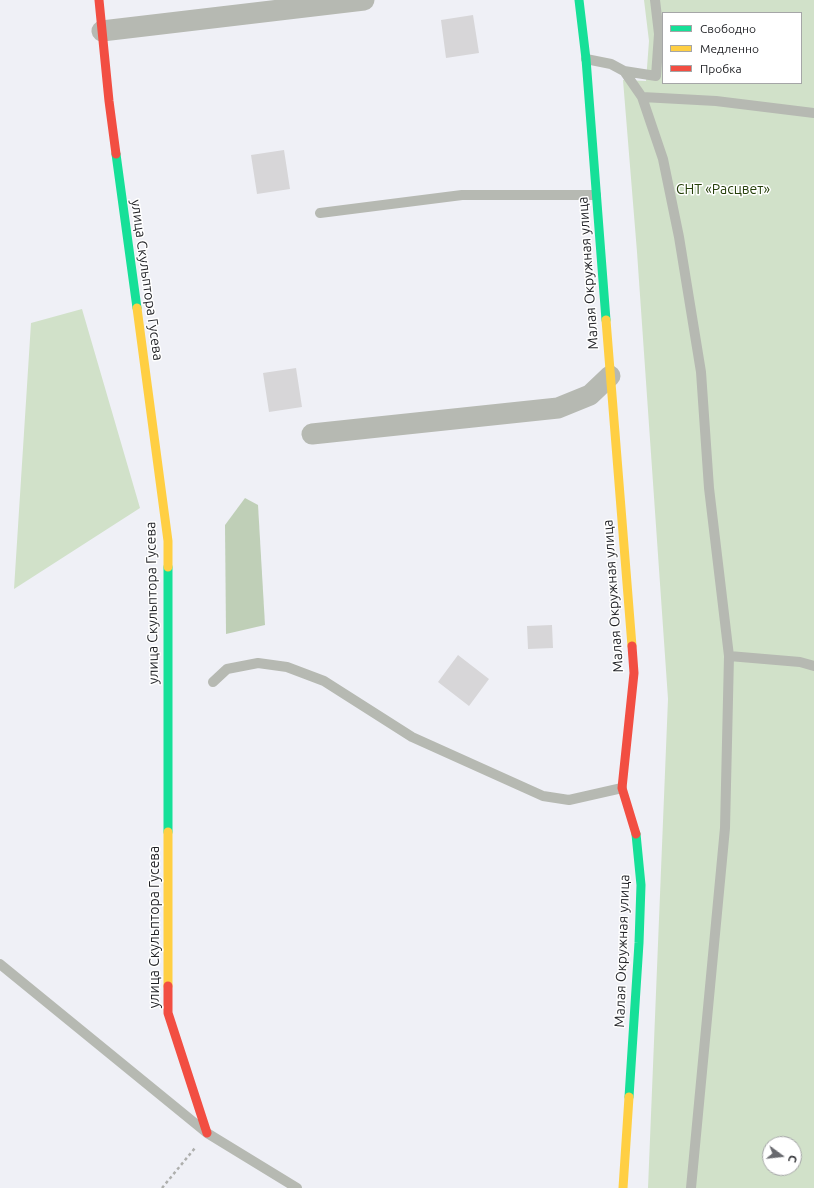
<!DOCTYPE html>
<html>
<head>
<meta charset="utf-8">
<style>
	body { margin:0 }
	#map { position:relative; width:814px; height:1188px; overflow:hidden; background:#eff0f6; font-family:Ubuntu,sans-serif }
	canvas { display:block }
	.legend { position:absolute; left:662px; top:12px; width:140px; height:72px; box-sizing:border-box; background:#fff; border:1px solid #a5a6a7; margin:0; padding:5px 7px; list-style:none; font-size:12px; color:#1f2024 }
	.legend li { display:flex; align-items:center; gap:8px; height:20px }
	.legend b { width:20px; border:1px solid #a5a6a7 }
	.north { position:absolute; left:762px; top:1136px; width:40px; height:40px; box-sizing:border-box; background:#fff; border:1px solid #a5a6a7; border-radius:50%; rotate:105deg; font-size:11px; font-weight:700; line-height:16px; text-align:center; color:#1f2024 }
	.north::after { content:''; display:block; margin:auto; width:14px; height:18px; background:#68696e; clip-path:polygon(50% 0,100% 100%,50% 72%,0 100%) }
</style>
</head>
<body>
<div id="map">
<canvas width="814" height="1188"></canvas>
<ul class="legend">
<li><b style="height:5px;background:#16e098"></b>Свободно</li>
<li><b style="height:5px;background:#ffcf43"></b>Медленно</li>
<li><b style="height:5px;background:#f24e42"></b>Пробка</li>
</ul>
<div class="north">С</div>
</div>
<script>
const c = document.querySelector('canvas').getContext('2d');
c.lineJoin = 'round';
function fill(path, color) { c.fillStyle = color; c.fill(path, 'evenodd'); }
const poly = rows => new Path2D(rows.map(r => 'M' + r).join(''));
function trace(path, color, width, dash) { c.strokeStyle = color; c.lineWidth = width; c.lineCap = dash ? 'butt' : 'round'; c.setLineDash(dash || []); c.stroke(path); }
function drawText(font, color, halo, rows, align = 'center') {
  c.font = font + ' Ubuntu,sans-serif'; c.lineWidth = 3; c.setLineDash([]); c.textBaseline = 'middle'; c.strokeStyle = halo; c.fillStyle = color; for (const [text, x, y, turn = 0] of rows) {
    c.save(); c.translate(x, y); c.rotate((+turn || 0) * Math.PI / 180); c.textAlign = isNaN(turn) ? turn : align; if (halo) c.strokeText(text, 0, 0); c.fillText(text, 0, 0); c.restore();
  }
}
const green = poly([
	[644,0,814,0,814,1188,648,1188,668,699,637,252,623,80,646,81,649,41],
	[663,13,801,13,801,83,663,83],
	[770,1144,794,1144,794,1168,770,1168],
	[82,309,140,508,14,589,31,323]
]);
const forest = poly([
	[245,498,258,505,265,625,226,634,225,525]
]);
const building = poly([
	[473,15,479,53,446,58,441,20],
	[284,150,290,189,257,194,251,155],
	[296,368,302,407,269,412,263,373],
	[552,625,553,648,528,649,527,626],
	[458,655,489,679,469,706,438,682]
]);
const path = poly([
	[162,1188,195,1148]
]);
const lane = poly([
	[586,59,611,64,624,71,642,97,663,159,679,237,701,372,709,488,729,656,725,828,691,1188],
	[624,71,656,76,659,34,655,0],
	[642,97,716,101,814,113],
	[320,213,462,195,596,195],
	[729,656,800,662,814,666],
	[213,682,227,669,258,663,287,667,324,681,412,737,543,796,569,800,622,788],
	[0,964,207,1133,297,1188]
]);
const street = poly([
	[102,31,364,0],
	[312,434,558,408,590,395,610,376]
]);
const fast = poly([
	[579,0,586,59,606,320],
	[116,154,137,308],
	[168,567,168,832],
	[629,1097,639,943,641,885,636,834]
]);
const slow = poly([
	[137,308,168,541,168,567],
	[606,320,632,646],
	[168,832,168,986],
	[623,1188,629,1097]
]);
const jam = poly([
	[99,0,109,101,116,154],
	[632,646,634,673,622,788,636,834],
	[168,986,168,1013,207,1133]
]);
const parkNames = [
	["СНТ «Расцвет»",723,189]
];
const streetNames = [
	["Малая Окружная улица",588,273,-94],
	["улица Скульптора Гусева",147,280,82],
	["Малая Окружная улица",613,596,-94],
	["улица Скульптора Гусева",152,603,-91],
	["улица Скульптора Гусева",154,927,-90],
	["Малая Окружная улица",622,951,-88]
];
fill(green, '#d1e1c9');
fill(forest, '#bfcfb7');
fill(building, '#d7d6d8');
trace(path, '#aeafad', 2.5, [3, 3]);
trace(lane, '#b6b9b2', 10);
trace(street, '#b6b9b2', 21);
trace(fast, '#16e098', 9);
trace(slow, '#ffcf43', 9);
trace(jam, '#f24e42', 9);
drawText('14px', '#253f0a', '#fff', parkNames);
drawText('14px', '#1f2024', '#fff', streetNames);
</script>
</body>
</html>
